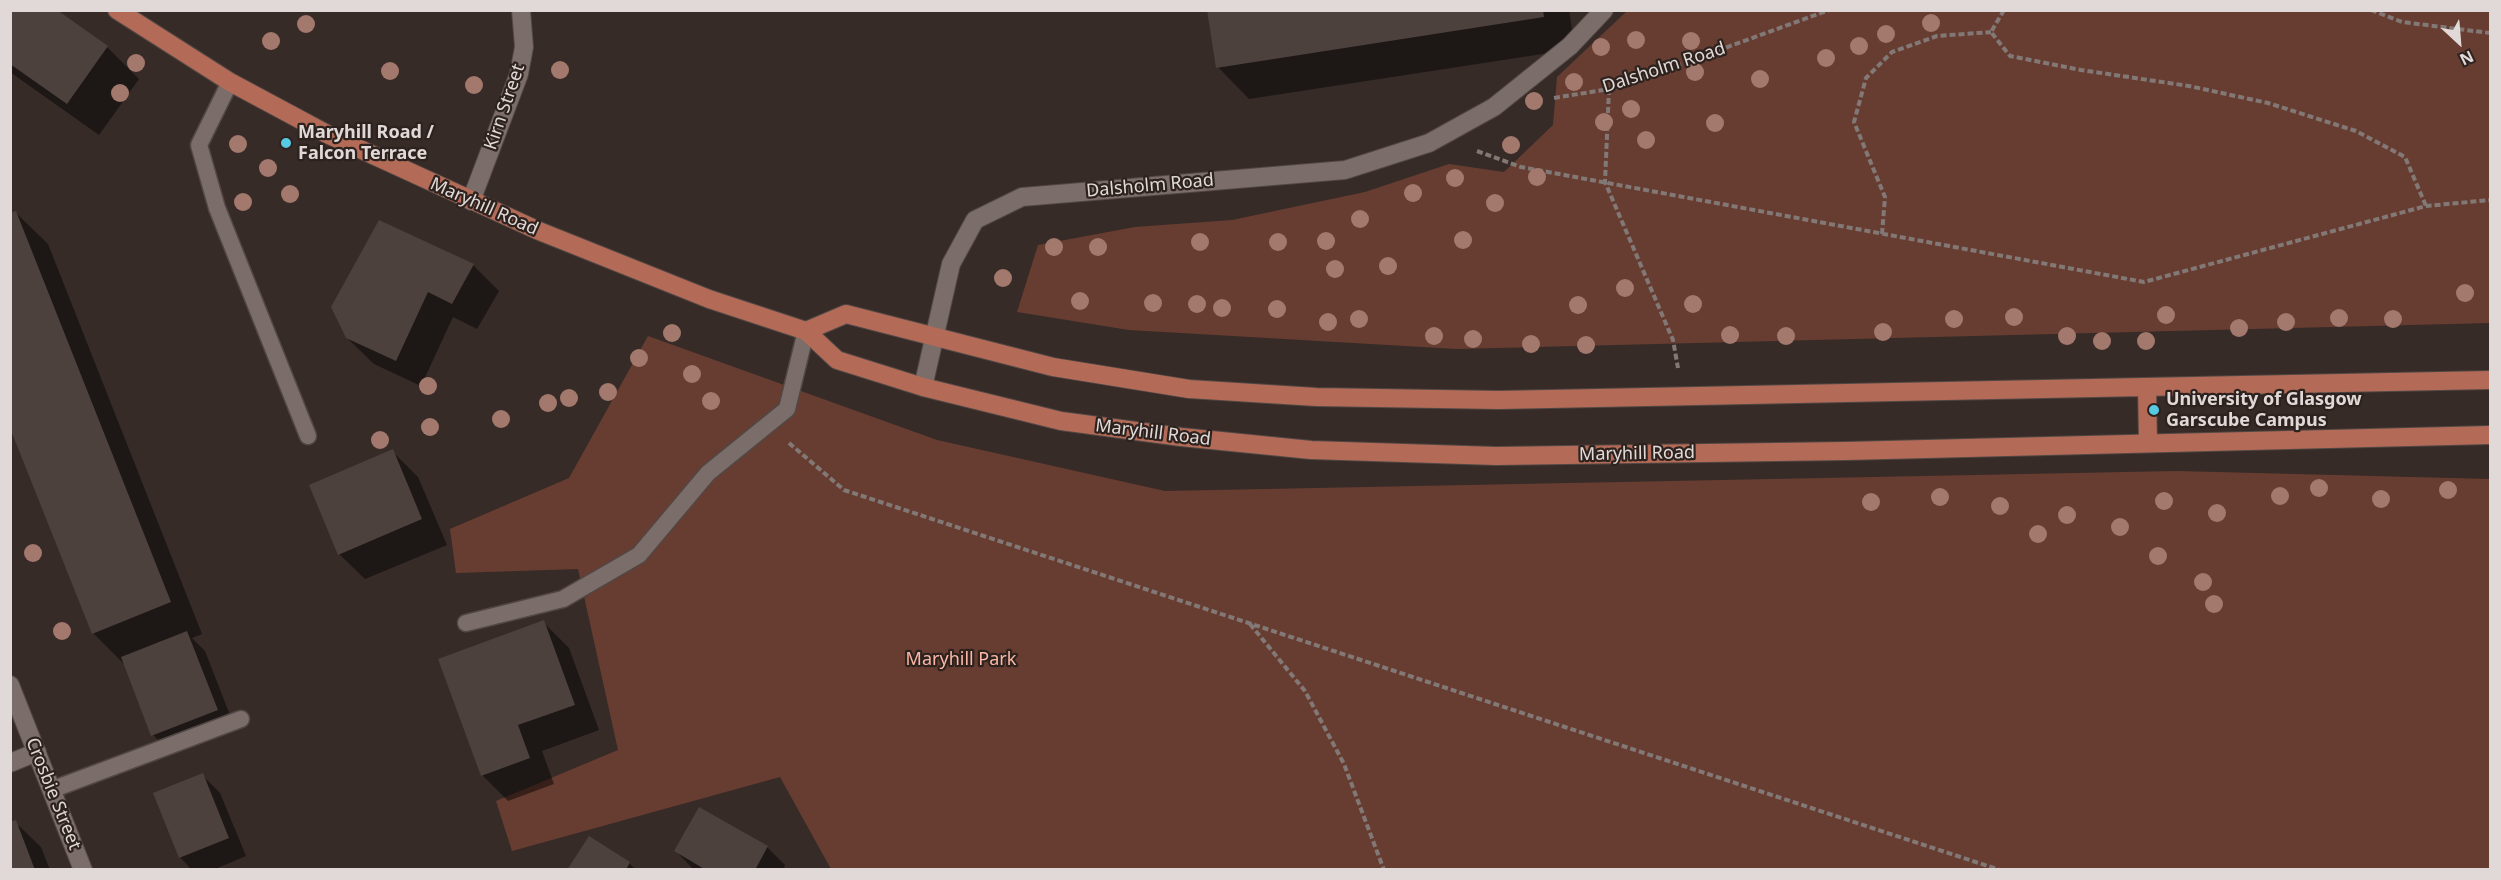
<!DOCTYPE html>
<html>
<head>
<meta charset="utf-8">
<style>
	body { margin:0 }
	#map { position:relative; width:2501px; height:880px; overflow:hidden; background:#372b28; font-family:"Noto Sans",sans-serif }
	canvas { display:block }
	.frame { position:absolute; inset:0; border:12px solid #e1d9d7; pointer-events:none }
	.north { position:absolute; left:2429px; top:12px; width:60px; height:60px; -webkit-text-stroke:4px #2d221e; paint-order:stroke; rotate:154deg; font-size:16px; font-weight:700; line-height:24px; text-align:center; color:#e1d9d7 }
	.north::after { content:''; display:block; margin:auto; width:21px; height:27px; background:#e1d9d7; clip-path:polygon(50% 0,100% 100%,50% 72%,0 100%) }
</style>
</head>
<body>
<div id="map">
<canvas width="2501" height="880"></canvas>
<div class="frame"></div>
<div class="north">N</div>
</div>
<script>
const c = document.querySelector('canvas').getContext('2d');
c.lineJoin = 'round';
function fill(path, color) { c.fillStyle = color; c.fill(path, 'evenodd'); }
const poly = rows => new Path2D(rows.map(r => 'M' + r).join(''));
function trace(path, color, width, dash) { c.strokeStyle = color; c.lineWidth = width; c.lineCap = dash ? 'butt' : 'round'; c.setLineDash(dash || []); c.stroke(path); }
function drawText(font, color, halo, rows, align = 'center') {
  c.font = font + ' "Noto Sans",sans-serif'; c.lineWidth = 4.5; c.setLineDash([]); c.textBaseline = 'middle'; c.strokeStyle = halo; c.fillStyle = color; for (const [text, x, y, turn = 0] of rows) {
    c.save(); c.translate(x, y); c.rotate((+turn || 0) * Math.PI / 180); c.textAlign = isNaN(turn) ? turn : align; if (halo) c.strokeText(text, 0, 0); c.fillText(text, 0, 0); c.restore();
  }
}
const green = poly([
	[1627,11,2490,11,2490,323,1457,349,1129,330,1017,312,1038,245,1135,227,1232,220,1365,192,1449,164,1504,172,1553,125,1557,77],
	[648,336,937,440,1165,491,2177,471,2490,479,2490,869,831,869,780,777,512,851,496,801,618,750,578,569,456,573,450,529,569,478]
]);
const shadow = poly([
	[10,10,107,47,139,79,99,135,10,72],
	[1209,10,1569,10,1575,49,1249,99,1218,67],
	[16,213,48,244,202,634,192,638,205,651,235,728,171,753,153,735,125,665,93,633],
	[473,265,499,291,477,329,453,317,421,386,374,364,347,338],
	[392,451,418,477,447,545,365,579,339,554],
	[543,622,569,648,599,730,542,751,554,784,508,801,482,775],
	[202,775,220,793,246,856,213,870,192,870,180,857],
	[15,822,41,847,50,870,10,870],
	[767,847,785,865,783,870,694,870,676,851],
	[629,863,636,870,569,870]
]);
const building = poly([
	[10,10,57,10,108,46,67,104,10,64],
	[1207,10,1543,10,1544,17,1216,68],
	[16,211,171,602,92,634,10,428,10,213],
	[379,220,474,264,452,304,428,292,396,361,346,338,331,307],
	[393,449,422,519,338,555,309,485],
	[544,620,575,705,518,725,530,758,481,776,438,659],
	[187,631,218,710,151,736,121,657],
	[203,773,229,838,179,858,153,793],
	[699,807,768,846,755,870,706,870,674,851],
	[16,820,35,870,10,870,10,822],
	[589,836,630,862,626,870,567,870]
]);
const path = poly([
	[2004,10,1991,32,2010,56,2081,70,2189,86,2268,103,2356,131,2405,157,2426,206],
	[2371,10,2402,22,2490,33],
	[1609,89,1605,182,1673,340,1678,368],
	[1554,98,1609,89,1629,83,1829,10],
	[1477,151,1521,167,2144,282,2426,206,2490,200],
	[1882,234,1885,197,1854,122,1866,78,1892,52,1937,36,1991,32],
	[789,443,844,490,2000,870],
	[1250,624,1305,691,1344,764,1384,870]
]);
const lane = poly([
	[230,82,199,145,217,208,308,436],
	[466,623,563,599,639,555,708,473,787,409,806,331],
	[51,790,241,719]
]);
const street = poly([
	[471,201,519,74,524,47,521,10],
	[923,387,951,264,975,220,1022,197,1345,170,1429,143,1494,107,1570,46,1604,10],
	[10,685,83,870],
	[10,763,37,752]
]);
const primary = poly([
	[117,10,230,82,327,134,539,231,709,299,806,331,837,360,923,387,1061,421,1181,437,1311,450,1496,456,1846,451,2490,435],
	[806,331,846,314,1053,367,1189,389,1316,397,1499,400,2490,380],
	[2147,387,2148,443]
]);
const trees = [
	[1931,23],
	[306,24],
	[1886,34],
	[1636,40],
	[271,41],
	[1691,41],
	[1859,46],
	[1601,47],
	[1826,58],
	[136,63],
	[560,70],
	[390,71],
	[1695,72],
	[1760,79],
	[1574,82],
	[474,85],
	[120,93],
	[1534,101],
	[1631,109],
	[1604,122],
	[1715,123],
	[1646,140],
	[238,144],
	[1511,145],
	[268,168],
	[1537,177],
	[1455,178],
	[1413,193],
	[290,194],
	[243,202],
	[1495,203],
	[1360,219],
	[1463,240],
	[1326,241],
	[1200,242],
	[1278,242],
	[1054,247],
	[1098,247],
	[1388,266],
	[1335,269],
	[1003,278],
	[1625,288],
	[2465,293],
	[1080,301],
	[1153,303],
	[1197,304],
	[1693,304],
	[1578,305],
	[1222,308],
	[1277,309],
	[2166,315],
	[2014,317],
	[2339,318],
	[1359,319],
	[1954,319],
	[2393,319],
	[1328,322],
	[2286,322],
	[2239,328],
	[1883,332],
	[672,333],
	[1730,335],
	[1434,336],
	[1786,336],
	[2067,336],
	[1473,339],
	[2102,341],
	[2146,341],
	[1531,344],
	[1586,345],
	[639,358],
	[692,374],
	[428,386],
	[608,392],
	[569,398],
	[711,401],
	[548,403],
	[501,419],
	[430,427],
	[380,440],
	[2319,488],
	[2448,490],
	[2280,496],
	[1940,497],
	[2381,499],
	[2164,501],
	[1871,502],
	[2000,506],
	[2217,513],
	[2067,515],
	[2120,527],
	[2038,534],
	[33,553],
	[2158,556],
	[2203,582],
	[2214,604],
	[62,631]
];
const markers = [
	[286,143,6,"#58c9e3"],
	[2154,410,6,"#58c9e3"]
];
const streetNames = [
	["Dalsholm Road",1664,68,-18],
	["Kirn Street",505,107,-71],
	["Dalsholm Road",1150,186,-5],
	["Maryhill Road",484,207,24],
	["Maryhill Road",1153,433,7],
	["Maryhill Road",1637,454,-1],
	["Crosbie Street",53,794,68]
];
const poiNames = [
	["Maryhill Road /",298,133],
	["Falcon Terrace",298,154],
	["University of Glasgow",2166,400],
	["Garscube Campus",2166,421]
];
const parkNames = [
	["Maryhill Park",961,660]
];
fill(green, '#683d31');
fill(shadow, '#0007');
fill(building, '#4d413d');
trace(lane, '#514744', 19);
trace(street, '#514744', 20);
trace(primary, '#514744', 20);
trace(path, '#827876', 4, [6, 3]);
trace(lane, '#7b6d69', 16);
trace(street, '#7b6d69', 18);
trace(primary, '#b36b57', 18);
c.fillStyle = '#a3786d';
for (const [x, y] of trees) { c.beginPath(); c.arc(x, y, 9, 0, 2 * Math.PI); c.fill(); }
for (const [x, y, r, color] of markers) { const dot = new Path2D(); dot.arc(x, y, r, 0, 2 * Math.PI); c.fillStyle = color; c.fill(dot); trace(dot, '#2d221e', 2); }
drawText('18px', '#e1d9d7', '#2d221e', streetNames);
drawText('bold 18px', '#e1d9d7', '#2d221e', poiNames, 'left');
drawText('18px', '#fbb7a5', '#2d221e', parkNames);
</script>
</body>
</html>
